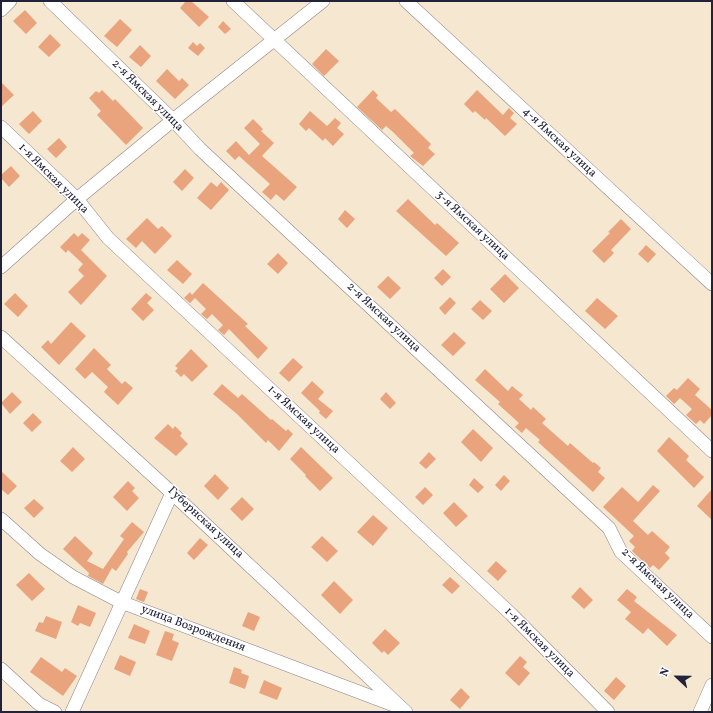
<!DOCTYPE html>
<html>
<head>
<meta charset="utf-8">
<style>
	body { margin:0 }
	#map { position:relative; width:713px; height:713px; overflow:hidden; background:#f5e7d0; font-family:Vollkorn,serif }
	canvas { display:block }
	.frame { position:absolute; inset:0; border:2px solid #22223b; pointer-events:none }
	.north { position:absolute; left:657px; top:657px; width:40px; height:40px; -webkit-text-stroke:3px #fff; paint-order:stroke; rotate:292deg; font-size:11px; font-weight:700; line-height:16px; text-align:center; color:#22223b }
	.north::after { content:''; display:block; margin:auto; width:14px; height:18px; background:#22223b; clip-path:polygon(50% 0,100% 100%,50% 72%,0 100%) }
</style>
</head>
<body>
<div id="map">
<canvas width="713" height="713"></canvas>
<div class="frame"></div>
<div class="north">N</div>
</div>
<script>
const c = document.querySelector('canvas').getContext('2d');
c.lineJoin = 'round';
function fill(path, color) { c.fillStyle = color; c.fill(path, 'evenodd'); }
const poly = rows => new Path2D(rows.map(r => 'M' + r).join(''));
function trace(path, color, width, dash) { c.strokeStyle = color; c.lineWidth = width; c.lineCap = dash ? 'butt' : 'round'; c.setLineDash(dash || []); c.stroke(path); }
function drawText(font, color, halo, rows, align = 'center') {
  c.font = font + ' Vollkorn,serif'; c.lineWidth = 3; c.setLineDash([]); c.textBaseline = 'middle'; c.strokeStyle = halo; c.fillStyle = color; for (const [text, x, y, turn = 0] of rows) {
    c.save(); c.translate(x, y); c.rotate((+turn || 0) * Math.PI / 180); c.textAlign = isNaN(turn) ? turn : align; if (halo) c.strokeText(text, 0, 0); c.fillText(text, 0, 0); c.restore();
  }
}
const building = poly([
	[186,1,191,1,209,17,199,27,180,8],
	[25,10,37,23,26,34,13,21],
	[120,19,132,30,117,47,104,36],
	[223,21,231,29,225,34,218,27],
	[50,34,61,45,49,57,38,47],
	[193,42,197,46,200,43,205,48,198,56,188,48],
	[140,45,151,56,141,67,129,57],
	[326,49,339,61,324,76,312,64],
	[167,69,179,81,182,78,189,85,175,99,156,81],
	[1,82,14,95,1,107],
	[102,90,113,101,115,99,143,128,126,145,97,115,101,111,89,98,96,91,99,93],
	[373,90,378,95,376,98,391,112,395,109,431,144,428,148,435,154,423,166,410,156,414,153,393,132,386,126,382,130,357,107],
	[477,90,503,115,509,108,514,113,510,118,517,124,505,136,486,118,485,120,475,111,473,113,464,104],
	[33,111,42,121,29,134,19,124],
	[310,111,327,126,335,118,341,123,337,128,344,134,333,146,325,138,323,141,309,128,306,131,299,124],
	[253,119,263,129,261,131,274,143,262,156,297,187,284,201,276,194,271,200,262,192,270,184,239,156,235,160,226,151,236,141,249,155,260,144,244,128],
	[59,138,67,147,56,158,47,149],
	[11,166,20,176,9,187,1,178,1,175],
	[185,169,194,178,182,191,173,182],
	[211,182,217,187,221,182,229,190,211,210,197,198],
	[408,199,435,225,437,223,459,243,446,256,396,211],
	[345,210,355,219,347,228,338,219],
	[147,218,158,229,162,226,172,236,155,254,142,241,136,248,126,239],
	[621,219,631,229,611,250,614,253,604,263,592,251,610,233,608,232],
	[74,233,78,237,82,233,90,240,81,250,107,276,81,305,68,292,84,276,78,270,83,264,68,250,66,253,60,247],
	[646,245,656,254,648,263,638,254],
	[278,253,288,263,278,274,267,264],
	[177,260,192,274,183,284,167,270],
	[443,269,451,277,442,286,434,278],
	[505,274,519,288,504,303,490,289],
	[388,276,401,288,390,299,377,287],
	[203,283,248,324,245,326,268,348,258,359,229,329,224,335,218,330,223,325,212,314,207,319,201,314,206,309,195,298,190,303,184,298,190,292,192,295],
	[15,293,28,306,18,317,4,304],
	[146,293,152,298,147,303,154,310,143,321,131,309],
	[450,297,456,303,445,315,439,308],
	[597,298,618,316,605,329,585,311],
	[480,300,492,311,483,320,471,309],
	[71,322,86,336,59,365,41,347,48,340,51,344],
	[454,332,466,343,453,356,441,345],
	[94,348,111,365,107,369,122,384,125,381,133,388,118,405,104,392,108,387,92,372,85,379,75,369],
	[191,349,208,366,192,382,184,374,181,377,175,371,178,368,175,366],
	[293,358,303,367,289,382,279,373],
	[485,369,508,391,512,386,523,395,519,399,531,410,533,407,546,419,542,423,568,446,570,443,593,463,594,462,601,468,598,472,605,478,593,492,538,442,540,440,526,428,522,433,515,427,519,423,498,404,500,402,475,380],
	[688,378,700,389,695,395,712,410,712,415,704,424,700,420,696,424,686,415,692,409,680,398,674,404,666,396,674,388,677,390],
	[312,381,324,392,318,399,333,411,326,419,319,413,320,411,301,393],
	[222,384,238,398,242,394,271,420,272,419,286,431,288,429,293,434,279,451,268,440,266,443,237,414,213,394],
	[12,392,22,402,10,414,1,403],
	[386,392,396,403,390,409,380,399],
	[33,413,42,422,32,432,23,423],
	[168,424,173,429,175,426,182,433,180,436,188,444,176,456,154,438],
	[473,429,493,448,481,462,461,442],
	[669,437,689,456,686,460,704,477,694,488,657,451],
	[73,447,85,459,72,472,60,461],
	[301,447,333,478,320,491,305,476,306,475,290,459],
	[429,452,436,459,426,469,419,463],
	[1,471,17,486,8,495,1,489],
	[215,474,229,488,218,500,204,486],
	[504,475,510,481,501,491,495,485],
	[474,478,484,487,478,493,469,485],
	[128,481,135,488,132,491,139,498,127,511,113,497],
	[653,485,660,491,633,521,648,535,652,531,670,547,665,553,670,558,659,570,653,565,650,568,632,551,635,547,629,541,634,536,603,507,622,487,638,502],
	[425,487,433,495,423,505,415,497],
	[712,489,712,520,697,506],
	[242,497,254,509,242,521,230,509],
	[34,499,44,508,34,518,24,508],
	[454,502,468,516,456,527,443,513],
	[373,515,388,528,373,546,357,532],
	[132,522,144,532,127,552,128,554,116,571,112,568,103,584,88,576,89,573,63,549,75,536,93,553,87,561,103,569,124,539,120,536],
	[322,536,338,551,327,562,311,547],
	[200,538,208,545,194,560,187,553],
	[496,561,507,571,498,581,487,571],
	[29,573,45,589,32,601,16,585],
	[450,577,460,586,452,594,442,585],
	[334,581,353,600,340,614,321,595],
	[580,587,593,600,584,609,571,597],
	[140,589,148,592,144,602,136,599],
	[627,589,637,597,634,601,677,635,667,646,648,628,643,634,625,619,631,612,617,600],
	[78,605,96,613,90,627,80,623,78,626,71,622],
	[248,612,260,617,254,631,242,626],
	[46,616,62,622,56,639,35,631,39,622,43,623],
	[134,624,150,631,145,644,128,638],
	[385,629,400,643,388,655,384,651,382,653,372,643],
	[165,631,174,634,172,640,179,643,172,661,156,655],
	[120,655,136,662,130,676,114,669],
	[520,656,527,662,523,667,530,673,519,686,505,673],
	[41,657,62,672,65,668,77,676,63,696,30,672],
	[234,667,242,670,241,673,249,676,245,689,229,683],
	[616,677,626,686,614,700,604,691],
	[264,680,282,688,277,700,259,693],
	[461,688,470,697,460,709,450,700]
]);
const minor = poly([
	[50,1,173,120,200,149,609,528,621,552,712,637],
	[233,1,712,451],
	[406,1,712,284],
	[1,10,10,1],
	[1,127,77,199,108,238,511,614,608,712],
	[1,267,77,199,173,120,323,1],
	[1,337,172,493,406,712],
	[1,519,40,554,73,577,121,602,396,706],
	[1,669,39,704,55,712],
	[72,712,172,493],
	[700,712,712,685]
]);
const streetNames = [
	["2-я Ямская улица",147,96,45],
	["4-я Ямская улица",559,143,43],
	["1-я Ямская улица",53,179,45],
	["3-я Ямская улица",472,226,43],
	["2-я Ямская улица",383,318,43],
	["1-я Ямская улица",303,420,43],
	["Губернская улица",205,523,43],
	["2-я Ямская улица",657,584,44],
	["улица Возрождения",193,629,21],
	["1-я Ямская улица",539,643,45]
];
fill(building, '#eaa47d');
trace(minor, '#8c8486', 14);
trace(minor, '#fff', 13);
drawText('12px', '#22223b', '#fff', streetNames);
</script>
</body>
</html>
